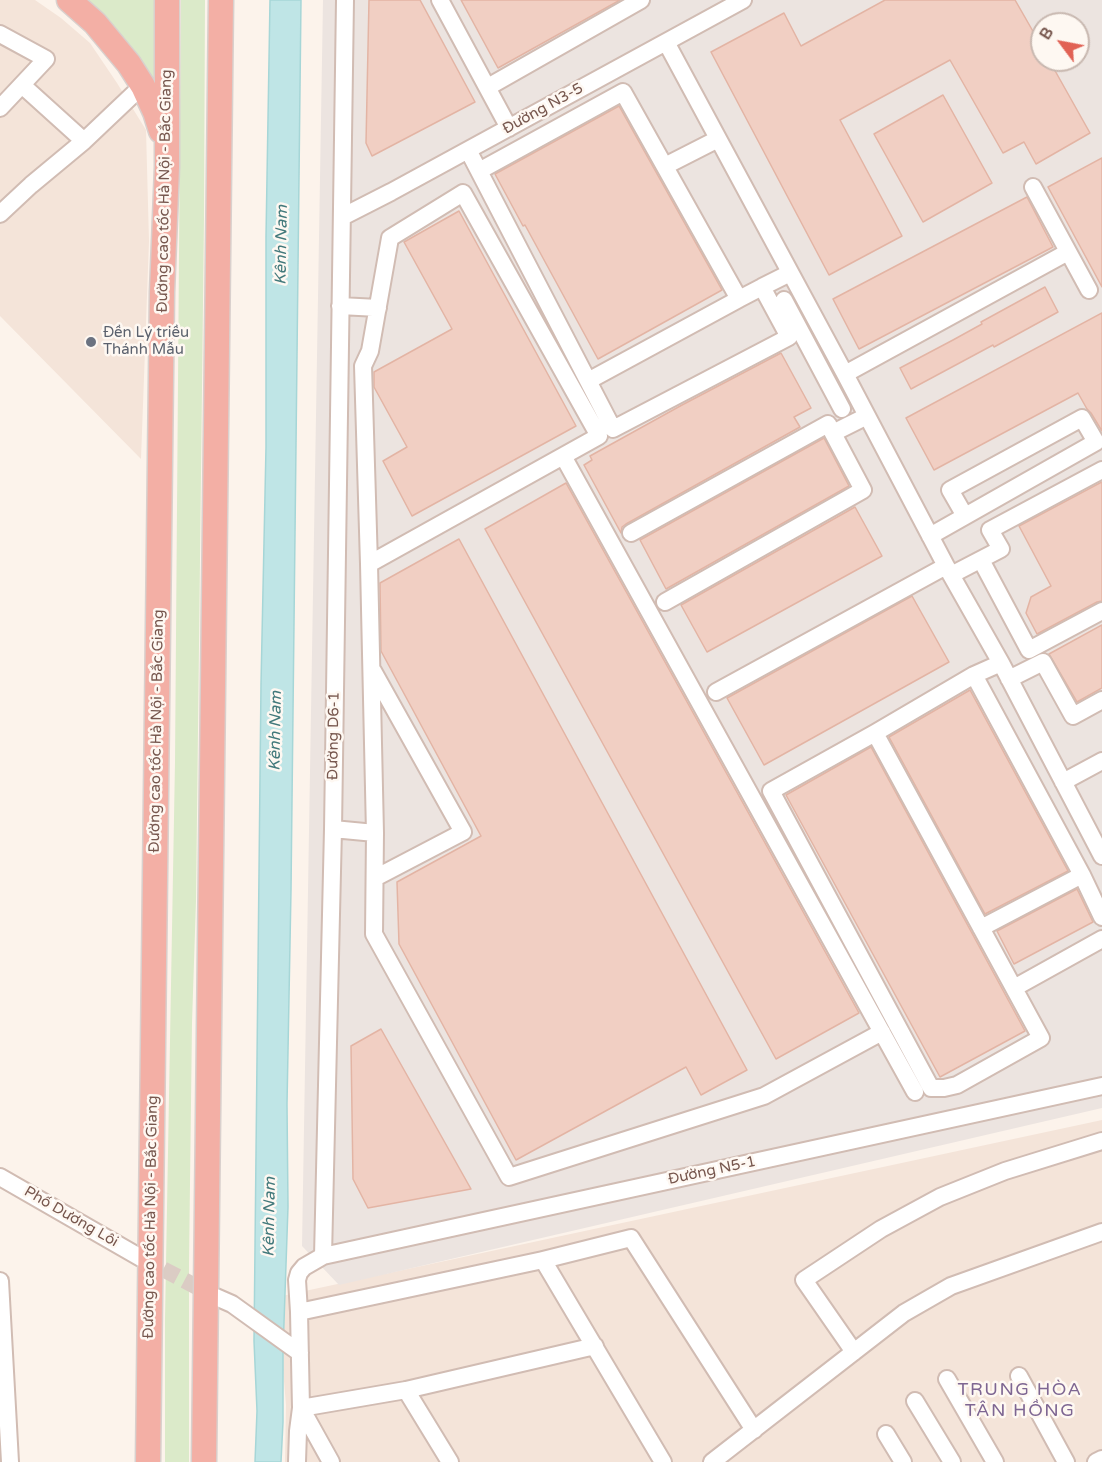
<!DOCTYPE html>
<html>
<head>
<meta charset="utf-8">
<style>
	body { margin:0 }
	#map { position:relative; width:1102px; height:1462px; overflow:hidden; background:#fcf3eb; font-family:"Varela Round",sans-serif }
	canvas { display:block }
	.north { position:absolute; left:1030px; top:12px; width:60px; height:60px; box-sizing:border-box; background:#fef8f2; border:2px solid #c8b8b0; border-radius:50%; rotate:302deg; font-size:16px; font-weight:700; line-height:24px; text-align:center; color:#77574e }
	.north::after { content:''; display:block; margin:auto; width:21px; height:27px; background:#e16255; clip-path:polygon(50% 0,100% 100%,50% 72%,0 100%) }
</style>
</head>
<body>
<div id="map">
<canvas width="1102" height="1462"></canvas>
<div class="north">B</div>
</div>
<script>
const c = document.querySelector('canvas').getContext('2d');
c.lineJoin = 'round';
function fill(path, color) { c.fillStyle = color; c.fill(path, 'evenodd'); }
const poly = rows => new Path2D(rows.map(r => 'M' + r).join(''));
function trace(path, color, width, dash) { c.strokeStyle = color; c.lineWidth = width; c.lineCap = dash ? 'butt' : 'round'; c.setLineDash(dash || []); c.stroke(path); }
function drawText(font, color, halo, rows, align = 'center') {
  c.font = font + ' "Varela Round",sans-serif'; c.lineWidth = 5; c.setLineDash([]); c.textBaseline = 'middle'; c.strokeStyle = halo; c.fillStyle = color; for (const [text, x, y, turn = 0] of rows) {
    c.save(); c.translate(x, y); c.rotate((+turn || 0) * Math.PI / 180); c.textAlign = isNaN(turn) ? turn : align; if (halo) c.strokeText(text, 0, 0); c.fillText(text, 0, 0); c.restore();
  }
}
const residential = poly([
	[0,0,35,0,61,18,90,43,117,83,146,130,149,241,141,459,0,316],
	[1102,1120,1102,1462,285,1462,286,1405,277,1297]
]);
const industrial = poly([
	[323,0,1102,0,1102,1108,339,1285,302,1246],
	[1042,24,1078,24,1078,60,1042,60]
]);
const green = poly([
	[78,0,160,0,159,94],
	[181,0,205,0,204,218,196,901,192,1023,189,1264,189,1462,165,1462,165,1319,175,762]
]);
const water = poly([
	[270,0,301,0,291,890,287,1104,288,1207,283,1351,283,1422,281,1462,255,1462,257,1411,254,1341,261,684,266,447,266,237,270,0]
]);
const building = poly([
	[369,0,420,0,475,102,372,156,366,143,369,0],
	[461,0,620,0,498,68,461,0],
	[885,0,1015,0,1042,47,1042,60,1049,60,1090,133,1036,164,1024,142,1003,153,950,60,840,120,902,236,829,275,711,52,784,13,801,46,885,0],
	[943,95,992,183,923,222,874,134,943,95],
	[619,106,722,290,598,359,525,225,523,226,495,174,619,106],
	[1102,158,1102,287,1048,187,1102,158],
	[1027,197,1053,247,859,349,833,299,1027,197],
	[459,211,576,426,412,516,383,461,407,447,374,387,374,372,452,329,404,242,459,211],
	[1045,287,1058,312,994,347,993,345,911,389,900,368,953,340,982,324,981,322,1045,287],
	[1102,313,1102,431,1091,413,1087,409,1078,393,934,470,906,418,1102,313],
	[781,353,811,408,794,417,800,427,626,524,622,527,621,533,584,465,592,460,590,456,682,405,781,353],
	[824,438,849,486,666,589,640,540,824,438],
	[1102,482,1102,601,1097,602,1037,634,1026,613,1031,597,1051,586,1019,526,1102,482],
	[566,483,859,1013,776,1059,485,529,566,483],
	[855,507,882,556,707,652,681,605,855,507],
	[459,539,747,1070,701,1095,686,1067,516,1160,399,944,397,882,481,836,381,651,380,583,459,539],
	[912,596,949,662,764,765,727,698,912,596],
	[1102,625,1102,688,1077,702,1049,654,1102,625],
	[970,690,1068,871,985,914,889,737,970,690],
	[871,747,1025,1031,940,1077,786,795,871,747],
	[1077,889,1093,922,1014,964,997,931,1077,889],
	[381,1029,471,1189,368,1208,353,1179,351,1046,381,1029]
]);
const minorTunnel = poly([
	[142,1258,212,1295]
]);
const minor = poly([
	[440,0,509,128],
	[0,34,46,59,0,108],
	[666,42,845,374,946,566,1001,663,1102,856],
	[22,85,84,141],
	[488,87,641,0],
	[468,150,613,429,789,337,762,287,739,299,623,92,479,171],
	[665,166,718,139],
	[1033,187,1089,290],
	[0,214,31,185,84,141,142,86],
	[342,217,391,192,743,0],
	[762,287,790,273],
	[784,300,842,409],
	[340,306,378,308],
	[845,374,1068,252],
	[588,381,739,299],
	[833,433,867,416],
	[563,456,915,1092],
	[631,533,828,424,863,490,665,602],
	[930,536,1096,442,1082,418,950,490,965,516],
	[981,560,1029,650,1102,611],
	[369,564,599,436,463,193,390,238,370,351,363,366,369,564,375,833,374,934,509,1177,764,1096,882,1032],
	[951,575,1001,549,990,530,1102,470],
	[373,671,463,832,375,878],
	[974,675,1082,875,1102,917],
	[1009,679,1043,662,1073,716,1102,700],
	[716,692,946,566],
	[875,733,1041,1038,957,1085,944,1088,931,1088,771,791,875,733,974,675,1001,663],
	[1063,782,1102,761],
	[333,829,375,833],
	[981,928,1082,875],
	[1014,988,1102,939],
	[0,1177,141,1258],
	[323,1256,333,829,345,0],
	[543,1260,663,1462],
	[0,1281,10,1462],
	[216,1297,232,1304,300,1353],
	[299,1312,543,1260,631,1238,754,1430],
	[854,1352,804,1280,881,1229,940,1197,1005,1171,1102,1141],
	[1019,1376,1066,1462],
	[947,1379,995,1462],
	[406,1390,450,1462],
	[915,1401,952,1462],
	[301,1408,406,1390,595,1346],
	[886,1434,903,1462],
	[297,1462,298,1431,301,1408],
	[331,1462,301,1408,299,1312,297,1280,299,1273,304,1267,323,1256,1102,1086],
	[712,1462,904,1313,951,1286,1102,1232],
	[1096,1462,1102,1459]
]);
const highway = poly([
	[69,0,95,23,129,64,143,86,155,112,161,131],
	[148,1462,162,292,167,167,167,0],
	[204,1462,221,0]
]);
const markers = [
	[91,342,6,"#6b7280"]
];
const streetNames = [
	["Đường N3-5",543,109,-29],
	["Đường cao tốc Hà Nội - Bắc Giang",165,191,-89],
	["Đường cao tốc Hà Nội - Bắc Giang",157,731,-89],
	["Đường D6-1",334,736,-89],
	["Đường N5-1",712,1171,-12],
	["Phố Dương Lôi",71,1217,30],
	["Đường cao tốc Hà Nội - Bắc Giang",151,1217,-89]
];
const worshipNames = [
	["Đền Lý triều",103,333],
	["Thánh Mẫu",103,350]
];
const waterNames = [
	["Kênh Nam",282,245,-89],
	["Kênh Nam",276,731,-89],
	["Kênh Nam",270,1217,-89]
];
const quarterNames = [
	["TRUNG HÒA",1020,1390],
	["TÂN HỒNG",1020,1411]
];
fill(residential, '#f4e4d9');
fill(industrial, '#ece4e0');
fill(green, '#dbeac9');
fill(water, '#bfe5e6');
trace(water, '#a6d6d7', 1.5);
fill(building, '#f1cfc3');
trace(building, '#e3b4a4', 1.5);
trace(minorTunnel, '#dbccc4', 16, [16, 8]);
trace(minor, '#d1bcb3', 20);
trace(highway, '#d9d0cd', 27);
trace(minor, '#fff', 16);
trace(highway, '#f3afa5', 24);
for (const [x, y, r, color] of markers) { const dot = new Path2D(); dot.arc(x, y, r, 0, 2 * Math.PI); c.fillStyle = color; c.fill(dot); trace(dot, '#fef8f2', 2); }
drawText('15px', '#77574e', '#fef8f2', streetNames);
drawText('15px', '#5b616d', '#fef8f2', worshipNames, 'left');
drawText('italic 16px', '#42797b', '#fef8f2', waterNames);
c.letterSpacing = '1.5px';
drawText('18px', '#7e6692', '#fef8f2', quarterNames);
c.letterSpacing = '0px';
</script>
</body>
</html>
